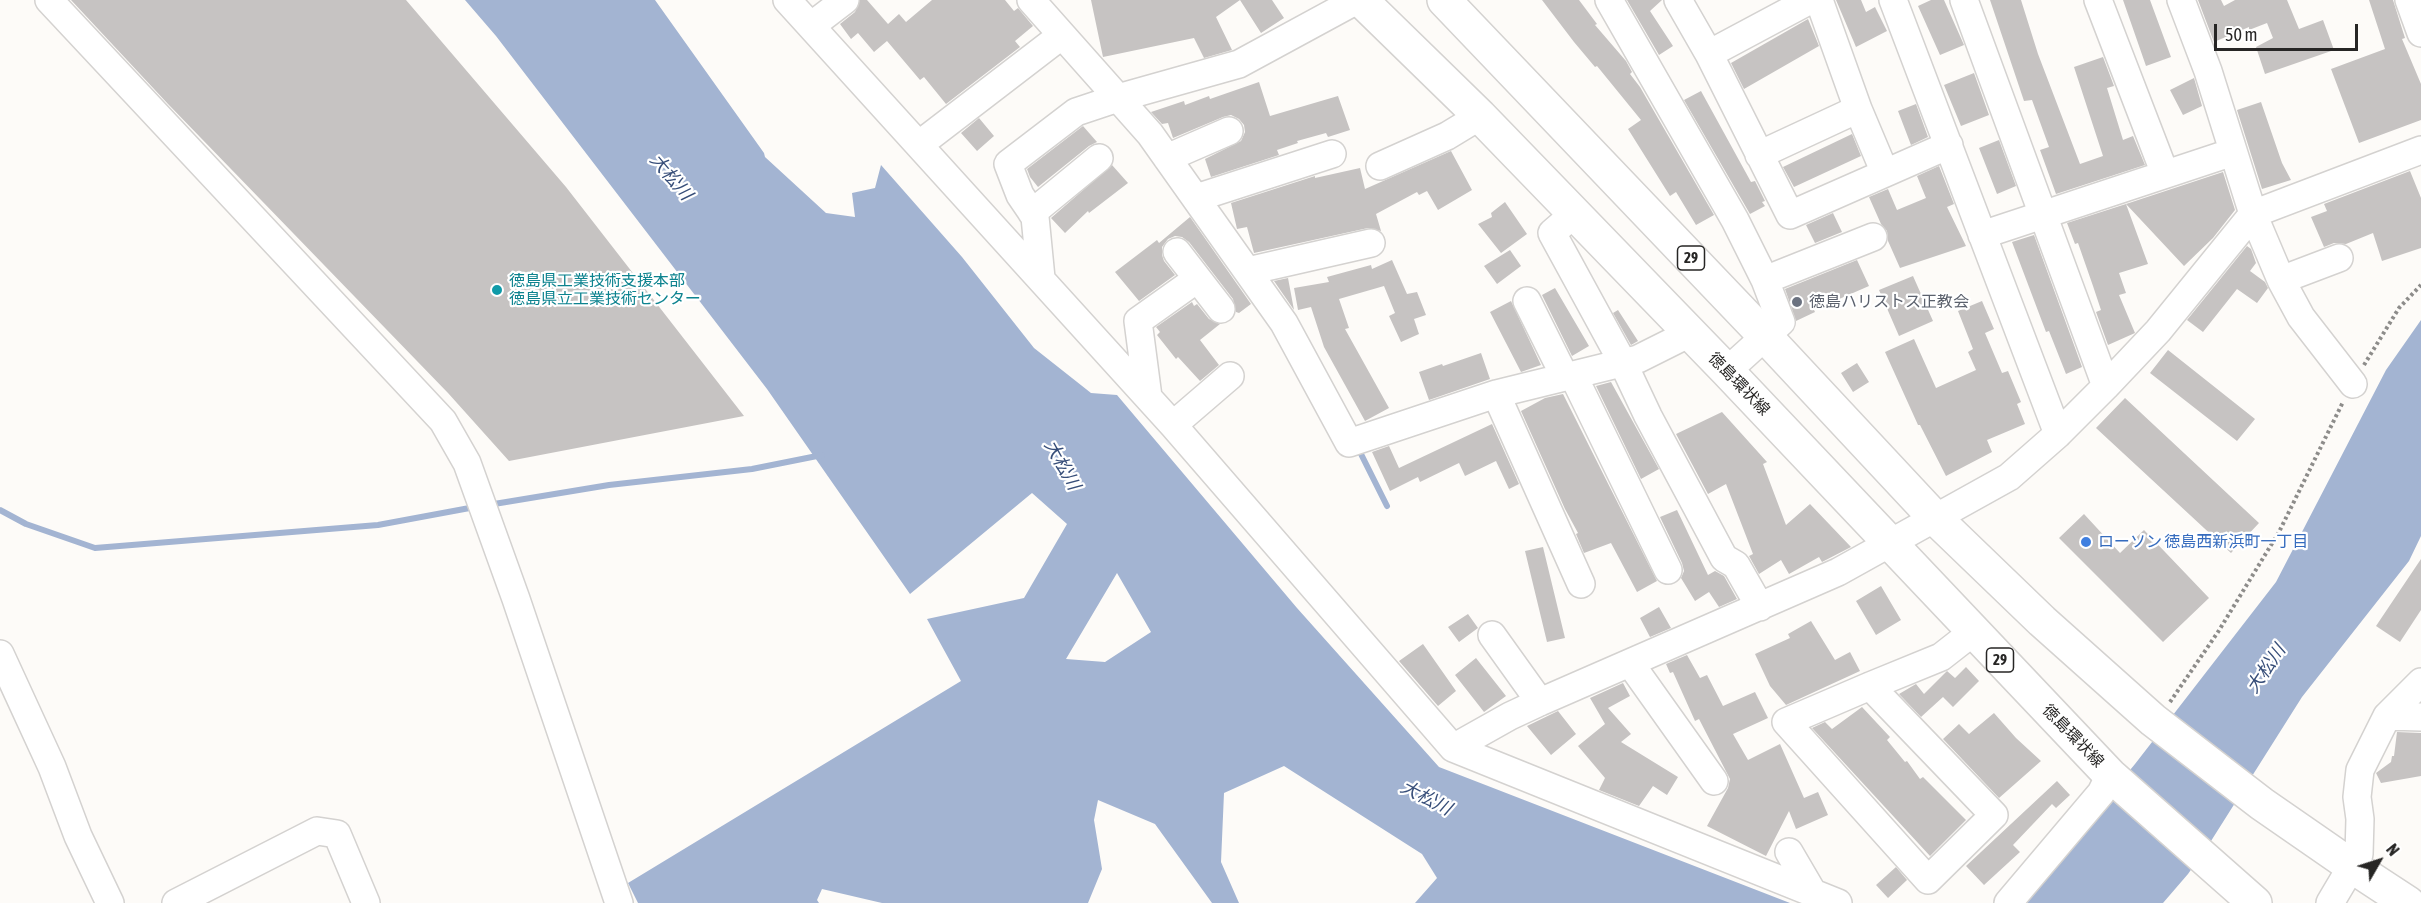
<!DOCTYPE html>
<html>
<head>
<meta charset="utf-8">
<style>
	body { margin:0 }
	#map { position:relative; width:2421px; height:903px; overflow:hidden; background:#fdfbf8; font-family:"Asap Condensed",sans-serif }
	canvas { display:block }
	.north { position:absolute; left:2349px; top:831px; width:60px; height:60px; -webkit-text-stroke:4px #fff; paint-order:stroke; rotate:51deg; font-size:16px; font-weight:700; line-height:24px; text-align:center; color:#272625 }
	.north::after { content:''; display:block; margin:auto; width:21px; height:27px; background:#272625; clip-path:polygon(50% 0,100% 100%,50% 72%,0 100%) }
	.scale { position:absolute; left:2214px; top:24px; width:144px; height:27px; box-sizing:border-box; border:3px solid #272625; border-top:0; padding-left:8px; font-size:18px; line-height:21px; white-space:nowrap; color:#272625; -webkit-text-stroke:4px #fff; paint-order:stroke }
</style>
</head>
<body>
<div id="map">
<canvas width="2421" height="903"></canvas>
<div class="north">N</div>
<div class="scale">50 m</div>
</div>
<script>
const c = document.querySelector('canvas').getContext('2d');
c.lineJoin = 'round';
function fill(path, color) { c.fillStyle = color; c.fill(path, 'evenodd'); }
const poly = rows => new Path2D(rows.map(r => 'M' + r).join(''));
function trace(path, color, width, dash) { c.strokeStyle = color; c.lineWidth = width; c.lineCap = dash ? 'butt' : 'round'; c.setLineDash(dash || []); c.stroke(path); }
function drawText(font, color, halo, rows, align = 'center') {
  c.font = font + ' "Asap Condensed","Noto Sans JP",sans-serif'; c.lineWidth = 4.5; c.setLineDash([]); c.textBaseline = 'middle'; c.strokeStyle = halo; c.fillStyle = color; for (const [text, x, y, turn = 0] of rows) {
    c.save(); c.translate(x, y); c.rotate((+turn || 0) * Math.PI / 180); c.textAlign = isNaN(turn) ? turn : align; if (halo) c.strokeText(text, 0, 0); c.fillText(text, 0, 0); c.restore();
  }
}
const water = poly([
	[465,0,655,0,764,153,765,157,826,213,855,217,852,193,875,188,881,165,962,257,1034,348,1091,393,1117,395,1297,608,1439,767,1790,903,1415,903,1437,878,1422,854,1284,766,1224,793,1221,862,1239,903,1212,903,1155,824,1098,800,1094,820,1102,869,1088,903,882,903,822,889,817,900,819,903,638,903,628,883,961,681,927,619,1024,598,1067,524,1032,493,910,594,767,389,496,36],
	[1117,573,1151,632,1105,662,1066,659],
	[2421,320,2421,536,2409,561,2302,697,2211,841,2188,874,2163,903,2020,903,2135,764,2276,582,2386,370]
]);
const stream = poly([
	[1359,450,1387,506],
	[488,505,609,485,752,469,822,455],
	[0,510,26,524,95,548,378,525,475,507]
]);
const building = poly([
	[71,0,406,0,566,187,744,416,509,461,448,393,168,104],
	[860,0,867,0,888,24,899,14,906,22,932,0,1005,0,1014,11,1018,8,1033,26,1015,41,1020,47,946,104,924,77,920,80,887,41,874,52,858,33,851,39,840,24,855,12],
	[1091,0,1240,0,1216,17,1232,50,1204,58,1194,38,1103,57],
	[1240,0,1272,0,1284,18,1261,33],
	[1542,0,1579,0,1597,24,1595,25,1626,61,1632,72,1630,74,1640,87,1714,215,1696,225,1676,192,1670,196,1628,129,1641,120,1597,66,1595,67,1574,42],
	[1627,0,1662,0,1650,11,1673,46,1659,55],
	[1836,0,1861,0,1866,12,1875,7,1887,31,1856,47],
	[1931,0,1944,0,1964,45,1940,55,1918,6],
	[1990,0,2021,0,2038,54,2080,164,2103,156,2074,67,2103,57,2114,86,2107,88,2123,140,2133,136,2145,165,2056,194,2040,150,2049,147,2032,100,2024,101],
	[2123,0,2150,0,2171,57,2146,66],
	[2198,0,2221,0,2224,6,2235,0,2287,0,2299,29,2323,20,2334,50,2265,74,2256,47,2273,38,2267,23,2249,30,2249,27,2214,42],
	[2369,0,2393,0,2405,38,2402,39,2421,84,2421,120,2359,143,2331,69,2385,49],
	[1808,19,1819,46,1744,89,1731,63],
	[1974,73,1989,115,1961,126,1944,85],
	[2194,78,2202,106,2183,115,2170,90],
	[1259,82,1270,116,1338,96,1350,130,1328,137,1326,133,1297,141,1298,143,1277,150,1279,155,1211,177,1205,159,1241,141,1245,132,1244,125,1239,119,1231,115,1223,117,1173,138,1168,123,1162,124,1151,112,1184,101,1185,105,1209,96,1210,99],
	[1701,91,1751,182,1755,181,1765,201,1762,202,1765,206,1750,214,1684,100],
	[2261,102,2282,163,2291,180,2262,189,2237,110],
	[1916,104,1928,137,1911,145,1898,111],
	[979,118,994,136,977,151,961,133],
	[1083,126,1097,142,1089,146,1038,187,1030,177,1027,169],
	[1852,134,1861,156,1794,187,1783,167],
	[1999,140,2016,186,1997,194,1979,148],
	[1451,151,1472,190,1438,210,1427,191,1419,195,1417,192,1376,214,1381,231,1368,228,1254,253,1247,227,1237,229,1231,203,1315,176,1315,178,1360,168,1365,189],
	[1112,165,1128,183,1089,213,1088,211,1065,233,1051,218],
	[1939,166,1954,204,1947,207,1966,246,1900,268,1888,241,1887,231,1881,224,1869,197,1888,189,1897,210,1926,198,1917,176],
	[2410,171,2421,198,2421,248,2382,261,2373,233,2346,244,2334,243,2324,247,2311,217,2327,211,2324,204],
	[2223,172,2235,210,2213,238,2184,266,2126,204],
	[1505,202,1527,234,1501,253,1478,224,1492,217,1491,213],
	[2126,204,2148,264,2119,273,2126,293,2119,295,2135,333,2108,345,2096,312,2101,310,2093,286,2078,243,2075,244,2067,223],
	[1833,213,1842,232,1815,243,1806,225],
	[1190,217,1251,304,1239,313,1236,312,1233,299,1189,242,1182,237,1175,236,1168,239,1162,247,1162,255,1164,261,1175,275,1139,301,1115,272,1157,240,1159,243],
	[2034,235,2082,367,2066,374,2049,331,2046,332,2012,242],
	[2247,246,2251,249,2256,263,2250,271,2265,282,2268,288,2257,303,2237,289,2203,332,2187,320],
	[1510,250,1521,266,1497,284,1484,266],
	[1392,260,1407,294,1417,292,1426,315,1414,319,1419,334,1401,342,1389,316,1395,313,1384,286,1339,299,1349,328,1345,329,1389,408,1365,421,1324,347,1311,307,1298,310,1294,288,1329,282,1327,277,1371,265,1372,269],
	[1857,260,1869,286,1814,310,1815,312,1796,321,1785,289],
	[1913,276,1933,321,1899,336,1879,290],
	[1288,278,1294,310,1274,281],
	[1555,288,1589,346,1572,356,1542,295],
	[1511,301,1541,365,1521,372,1490,312],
	[1982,301,1994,329,1985,333,2002,373,2008,371,2021,402,2017,404,2025,424,1987,440,1992,452,1946,476,1920,425,1918,425,1885,352,1914,339,1936,388,1976,370,1968,352,1973,349,1958,311],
	[1192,302,1194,306,1197,304,1209,319,1220,324,1200,340,1219,365,1200,381,1178,357,1176,359,1157,335,1160,332,1156,327],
	[1618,310,1638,341,1631,345,1613,313],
	[2168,350,2255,419,2237,441,2150,373],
	[1481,353,1490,379,1429,400,1419,372,1442,364,1443,366],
	[1857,363,1869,382,1853,392,1841,373],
	[1611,382,1659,469,1641,479,1596,386],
	[1563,394,1657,581,1637,592,1611,543,1584,553,1576,534,1578,533,1565,509,1521,411,1545,398],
	[2125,398,2259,523,2231,553,2096,428],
	[1722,412,1767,462,1763,464,1786,525,1810,504,1851,547,1822,562,1819,557,1789,574,1781,560,1759,574,1749,556,1753,554,1726,484,1708,494,1676,434],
	[1492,424,1519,484,1509,489,1496,461,1465,476,1459,463,1420,482,1418,477,1390,491,1372,452,1389,446,1399,468],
	[1677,510,1708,575,1715,571,1724,576,1737,599,1719,607,1709,592,1695,601,1681,578,1684,571,1682,563,1660,517],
	[2084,514,2120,553,2144,530,2209,598,2163,642,2059,538],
	[1543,547,1565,638,1547,642,1525,551],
	[2421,559,2421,610,2400,642,2376,626],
	[1881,586,1901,620,1876,635,1856,601],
	[1659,607,1671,628,1650,637,1640,618],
	[1468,614,1478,628,1459,642,1448,627],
	[1811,621,1835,660,1850,652,1860,671,1786,705,1770,686,1755,654,1790,638,1788,634],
	[1423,644,1456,691,1438,706,1399,661],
	[1687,655,1700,678,1707,675,1723,706,1755,692,1768,718,1733,734,1748,760,1780,744,1804,798,1818,792,1828,815,1796,829,1789,811,1766,856,1707,826,1728,788,1730,779,1699,719,1695,721,1673,672,1670,673,1666,664],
	[1476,658,1506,696,1484,712,1455,675],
	[1966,667,1979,681,1953,707,1943,697,1921,717,1899,694,1916,684,1924,694,1947,671,1955,678],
	[1623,683,1630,696,1608,708,1631,734,1621,742,1678,777,1667,795,1653,786,1639,806,1599,790,1605,778,1578,746,1605,724,1590,698],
	[1862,707,1890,737,1887,740,1905,762,1907,761,1920,779,1923,777,1966,820,1930,856,1812,728,1825,722,1832,729],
	[1558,711,1576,734,1551,755,1527,726],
	[1994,713,2016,738,2041,761,1999,798,1943,739,1959,724,1969,734],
	[2397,732,2421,733,2421,776,2381,783,2376,773,2391,762,2392,756,2394,756],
	[2057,781,2070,795,2056,808,2052,804,2013,845,2020,852,1984,885,1966,866],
	[1896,867,1907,880,1888,898,1876,885]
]);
const path = poly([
	[2364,365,2399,308,2421,285],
	[2170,702,2218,632,2279,532,2343,402]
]);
const minor = poly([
	[49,0,443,421,467,463,516,599,619,903],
	[787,0,1173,425,1453,748,1838,903],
	[1031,0,1150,134,1167,158,1284,323,1349,443,1496,394,1638,359,1690,333],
	[1609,0,1735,220,1765,280,1781,322,1727,371],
	[1678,0,1709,54,1790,215,1949,145],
	[1893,0,2058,434],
	[1964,0,2106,386],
	[2098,0,2165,174],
	[2181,0,2208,71,2253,214,2281,280,2301,317,2353,384],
	[2409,0,2421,33],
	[811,26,845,0],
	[1709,54,1810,0],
	[1858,109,1885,173],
	[920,144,1062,35],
	[1759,155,1858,109,1819,0],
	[1167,158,1229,131],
	[1380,166,1447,136,1480,116],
	[1196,198,1332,154],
	[1032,213,1099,158],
	[1575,213,1552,233,1623,363,1648,416,1724,558,1736,565,1760,607],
	[1982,235,2233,152],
	[1177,252,1221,309],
	[1248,271,1371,243],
	[1041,278,1035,217,1020,195,1008,164,1076,112,1118,98,1239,64,1357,0],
	[1765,280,1873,237],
	[2281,280,2339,258],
	[1527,301,1565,377],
	[1573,375,1668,570],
	[1496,394,1581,584],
	[1148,397,1138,321,1197,279],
	[1173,425,1230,376],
	[1492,635,1540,702],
	[0,654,52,767,78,836,110,903],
	[1630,663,1714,781],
	[1870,686,1994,815,1928,880,1786,722,1870,686,1941,657,1973,632],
	[2387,716,2421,717],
	[1453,748,1510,716,1540,702,1838,572,2009,477,2058,434,2106,386,2158,331,2253,214,2421,150],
	[1789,852,1813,893],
	[176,903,317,831,337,834,366,903],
	[2008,903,2101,793,2110,775],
	[2330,903,2359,854,2360,819,2357,797,2360,770,2387,716,2421,682]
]);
const major = poly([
	[1361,0,1480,116,1727,371,2110,775,2255,903],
	[1444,0,1765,336,1935,518,2042,621,2153,720,2262,804,2353,867,2408,903]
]);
const markers = [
	[497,290,6,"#0f9aa8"],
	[1797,302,6,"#6b7280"],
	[2086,542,6,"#3f7fe0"]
];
const shields = [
	[1691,258,27],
	[2000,660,27]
];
const shieldNames = [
	["29",1691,258],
	["29",2000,660]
];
const cultureNames = [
	["徳島県工業技術支援本部",509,281],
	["徳島県立工業技術センター",509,299]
];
const worshipNames = [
	["徳島ハリストス正教会",1809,302]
];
const streetNames = [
	["徳島環状線",1739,384,46],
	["徳島環状線",2073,736,46]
];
const shopNames = [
	["ローソン 徳島西新浜町一丁目",2098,542]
];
const waterNames = [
	["大松川",671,177,50],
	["大松川",1062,465,61],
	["大松川",2266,669,-56],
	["大松川",1426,798,27]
];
fill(water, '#a3b4d2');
trace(stream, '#a3b4d2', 6);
fill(building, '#c6c3c2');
trace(minor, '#d4d2d0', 30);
trace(major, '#d4d2d0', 36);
trace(path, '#8d8c8a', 4, [3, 3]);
trace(minor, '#fff', 27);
trace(major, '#fff', 33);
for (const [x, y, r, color] of markers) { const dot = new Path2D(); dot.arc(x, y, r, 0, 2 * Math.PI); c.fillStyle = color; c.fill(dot); trace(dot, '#fff', 2); }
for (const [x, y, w] of shields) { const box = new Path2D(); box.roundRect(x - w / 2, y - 12, w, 24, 4.5); c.fillStyle = '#fff'; c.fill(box); trace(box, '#272625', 1.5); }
drawText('bold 15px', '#272625', null, shieldNames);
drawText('16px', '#0d838f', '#fff', cultureNames, 'left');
drawText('16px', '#5b616d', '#fff', worshipNames, 'left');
drawText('16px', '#272625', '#fff', streetNames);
drawText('16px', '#366cbe', '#fff', shopNames, 'left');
drawText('italic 18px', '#374e79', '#fff', waterNames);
</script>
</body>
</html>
